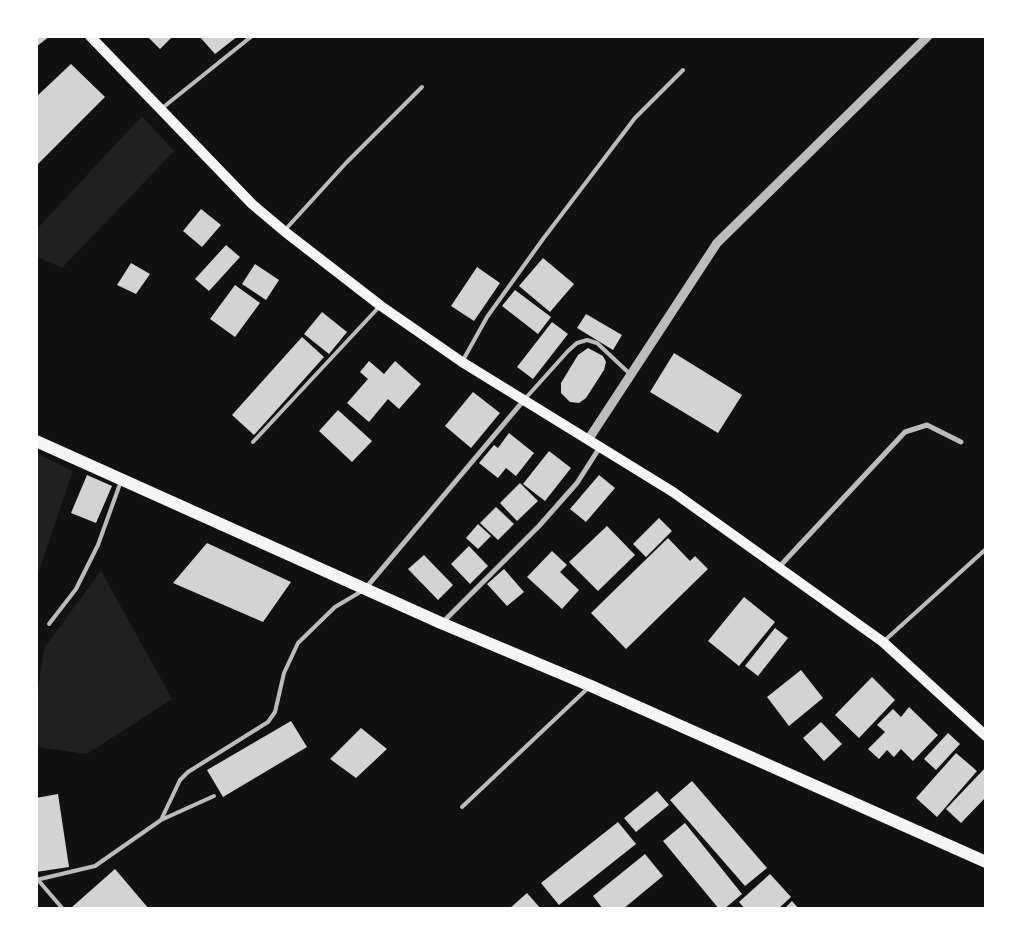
<!DOCTYPE html>
<html>
<head>
<meta charset="utf-8">
<style>
	body { margin:0 }
	#map { position:relative; width:1022px; height:945px; overflow:hidden; background:#111; font-family:"Source Sans 3",sans-serif }
	canvas { display:block }
	.frame { position:absolute; inset:0; border:38px solid #fff; pointer-events:none }
</style>
</head>
<body>
<div id="map">
<canvas width="1022" height="945"></canvas>
<div class="frame"></div>
</div>
<script>
const c = document.querySelector('canvas').getContext('2d');
c.lineJoin = 'round';
function fill(path, color) { c.fillStyle = color; c.fill(path, 'evenodd'); }
const poly = rows => new Path2D(rows.map(r => 'M' + r).join(''));
function trace(path, color, width, dash) { c.strokeStyle = color; c.lineWidth = width; c.lineCap = dash ? 'butt' : 'round'; c.setLineDash(dash || []); c.stroke(path); }
const green = poly([
	[142,116,174,151,62,268,36,256,36,230],
	[36,453,73,471,36,580],
	[101,571,172,699,87,754,36,747,36,703,44,648]
]);
const building = poly([
	[36,36,50,36,36,47],
	[147,36,173,36,160,49],
	[199,36,238,36,215,54],
	[71,64,105,97,36,166,36,97],
	[201,209,221,225,202,247,183,231],
	[226,245,240,257,209,291,195,279],
	[543,258,574,284,550,312,519,286],
	[131,263,150,274,136,294,117,285],
	[255,264,279,280,266,300,242,284],
	[477,267,500,283,474,321,451,306],
	[235,285,260,303,235,337,210,319],
	[515,290,551,317,538,334,502,306],
	[322,312,347,332,329,354,304,334],
	[586,314,622,335,613,350,577,328],
	[552,322,568,334,533,379,517,367],
	[302,337,324,357,254,435,232,415],
	[588,348,603,356,606,362,604,370,586,398,579,403,570,402,561,393,561,383,578,355],
	[674,353,742,395,718,433,650,392],
	[369,361,384,374,395,361,421,384,399,409,388,399,369,422,347,403,368,379,360,372],
	[473,392,500,413,471,448,445,426],
	[338,410,372,441,352,462,319,431],
	[509,433,534,453,516,476,506,468,498,478,479,463,494,445,498,448],
	[549,451,571,468,545,501,523,484],
	[87,475,112,486,96,523,71,513],
	[599,475,615,488,586,522,570,509],
	[520,483,538,501,517,521,500,503],
	[496,507,514,524,498,540,480,523],
	[659,518,672,531,646,557,633,544],
	[478,524,491,536,478,549,466,538],
	[607,526,635,555,598,591,569,562],
	[668,538,690,561,695,556,708,569,626,649,591,613],
	[207,543,291,582,263,622,173,583],
	[469,546,488,566,470,584,451,564],
	[552,551,567,565,560,572,579,590,562,609,527,577],
	[424,555,453,585,438,600,408,569],
	[504,569,524,592,507,606,487,584],
	[744,597,775,622,739,666,708,641],
	[775,628,788,638,758,676,745,666],
	[801,670,823,698,789,726,767,697],
	[872,677,895,700,859,738,835,715],
	[909,707,938,735,913,761,901,749,894,757,887,750,879,759,868,749,885,732,877,725,893,709,901,717],
	[291,721,307,747,223,797,207,770],
	[821,722,842,744,824,761,803,738],
	[361,728,387,749,356,778,330,759],
	[948,733,960,744,936,770,924,759],
	[956,753,977,771,937,817,916,798],
	[986,767,986,797,961,823,946,809],
	[692,781,767,868,745,886,670,800],
	[657,791,669,805,636,832,624,818],
	[58,794,69,867,36,872,36,798],
	[618,822,636,844,559,905,541,883],
	[685,823,742,894,724,909,719,909,663,841],
	[645,854,663,876,623,909,603,909,593,896],
	[115,869,149,909,73,909,72,907],
	[770,874,791,897,778,909,745,909,739,902],
	[527,893,541,909,509,909],
	[792,901,799,909,784,909]
]);
const service = poly([
	[161,109,252,36],
	[284,231,346,163,422,87],
	[462,362,487,317,543,239,635,118,683,70],
	[524,400,568,351,577,343,587,340,597,343,630,374],
	[253,442,379,307],
	[49,624,76,589,98,545,121,481],
	[883,642,986,549],
	[462,807,588,688],
	[161,820,214,796],
	[36,880,95,866,161,820,180,780,188,772,268,722,275,712,284,673,298,643,335,607,362,591],
	[38,880,63,909]
]);
const minor = poly([
	[779,567,905,432,927,425,961,442],
	[365,589,524,400],
	[442,623,539,526,577,483,600,447]
]);
const tertiary = poly([
	[588,440,717,243,928,36]
]);
const secondary = poly([
	[90,36,252,204,284,231,381,306,462,362,673,492,883,642,986,736]
]);
const primary = poly([
	[36,441,441,623,591,686,986,862]
]);
fill(green, '#202020');
fill(building, '#d3d3d3');
trace(service, '#bcbcbc', 4);
trace(minor, '#bcbcbc', 5);
trace(tertiary, '#bcbcbc', 9);
trace(secondary, '#f5f5f5', 10);
trace(primary, '#f5f5f5', 12);
</script>
</body>
</html>
